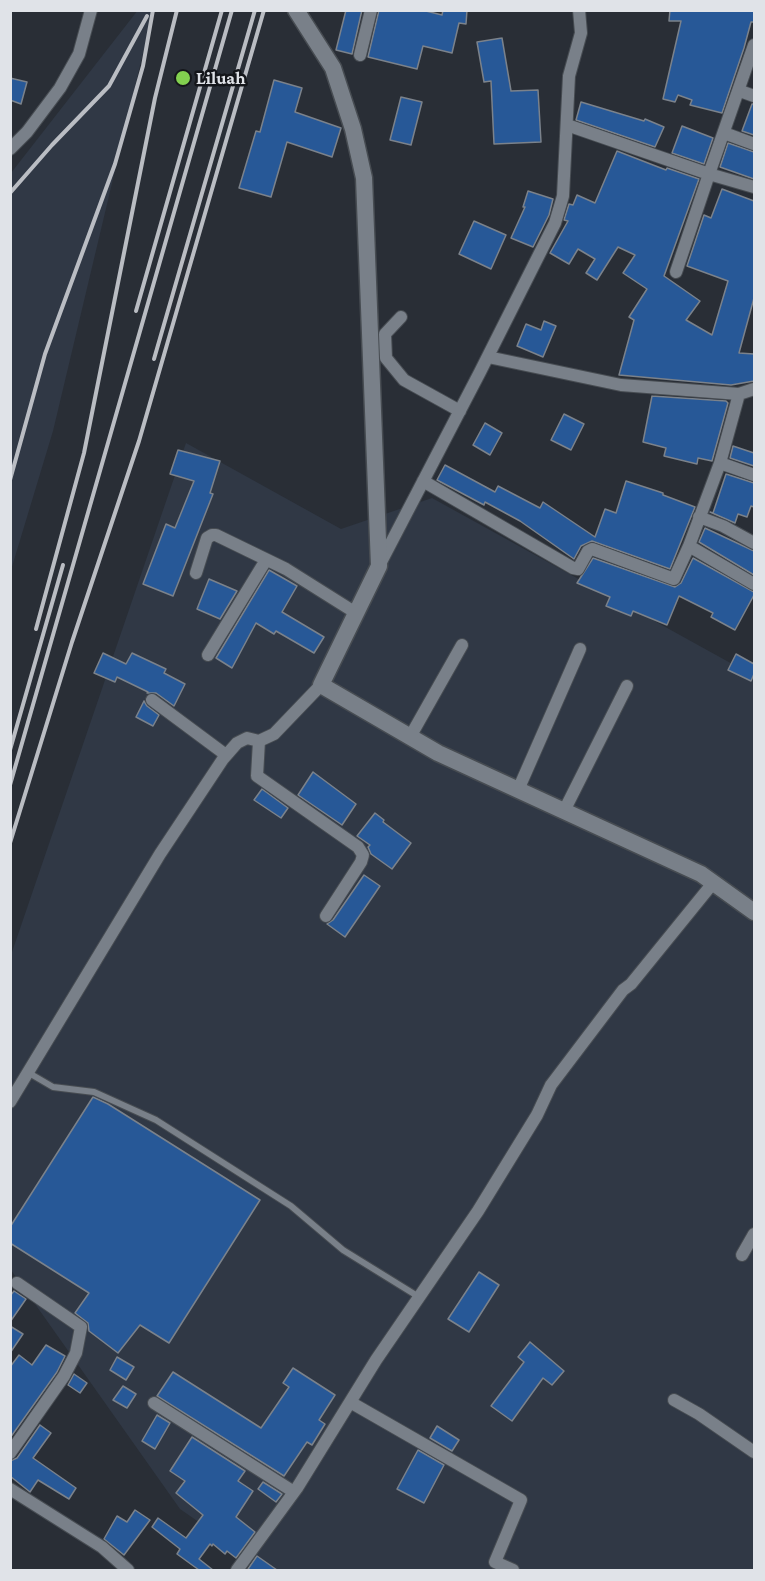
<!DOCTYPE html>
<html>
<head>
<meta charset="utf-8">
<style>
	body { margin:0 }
	#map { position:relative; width:765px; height:1581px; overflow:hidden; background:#292e36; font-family:"Crimson Pro",serif }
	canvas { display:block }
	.frame { position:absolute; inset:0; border:12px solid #e0e3e8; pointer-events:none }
</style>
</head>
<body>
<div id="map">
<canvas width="765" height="1581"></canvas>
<div class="frame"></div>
</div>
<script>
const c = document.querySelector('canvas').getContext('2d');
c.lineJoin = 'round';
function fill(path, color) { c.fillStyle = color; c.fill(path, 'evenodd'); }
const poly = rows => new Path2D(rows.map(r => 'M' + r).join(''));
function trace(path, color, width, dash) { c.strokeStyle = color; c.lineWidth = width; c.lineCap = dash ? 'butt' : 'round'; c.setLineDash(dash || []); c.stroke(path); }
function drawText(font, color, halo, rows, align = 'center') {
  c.font = font + ' "Crimson Pro",serif'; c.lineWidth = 5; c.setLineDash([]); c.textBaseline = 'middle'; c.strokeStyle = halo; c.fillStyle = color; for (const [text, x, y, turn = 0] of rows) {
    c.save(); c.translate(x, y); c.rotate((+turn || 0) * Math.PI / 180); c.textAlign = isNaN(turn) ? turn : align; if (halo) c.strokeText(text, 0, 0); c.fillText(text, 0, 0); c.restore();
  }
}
const built = poly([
	[138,10,153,11,53,431,11,570,11,173],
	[186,443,341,529,432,498,754,676,754,1570,268,1570,180,1509,11,1270,11,955]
]);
const building = poly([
	[346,10,362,10,352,54,336,50,346,10],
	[379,10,422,10,442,15,443,10,467,10,466,24,459,23,452,53,423,46,417,69,368,57,379,10],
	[670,10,754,10,754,22,751,22,744,48,722,113,690,105,692,100,678,95,675,102,663,99,681,21,669,21,670,10],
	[502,38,511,91,538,90,541,142,494,144,491,81,484,82,477,42,502,38],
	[10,78,27,82,21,104,10,100,10,78],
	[274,80,302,88,295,112,341,128,332,157,287,142,271,197,239,188,256,131,260,132,274,80],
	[401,97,422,102,411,145,390,140,401,97],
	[581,102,644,121,645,119,664,127,655,147,576,120,581,102],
	[752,104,754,104,754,135,742,131,752,104],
	[682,126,713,138,704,164,672,153,682,126],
	[728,143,754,152,754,179,720,167,728,143],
	[617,151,666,170,667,168,699,179,664,276,700,301,686,320,712,335,728,281,687,266,704,215,711,218,722,189,754,201,754,298,739,353,754,354,754,381,731,385,619,375,634,320,629,317,647,289,623,273,635,255,618,247,597,280,586,273,595,259,578,249,569,264,550,253,568,221,564,220,569,204,573,205,577,195,595,203,617,151],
	[528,191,553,199,549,215,533,247,511,238,525,207,523,207,528,191],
	[474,221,506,235,491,269,459,254,474,221],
	[544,321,556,326,543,357,517,346,526,324,541,330,544,321],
	[652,396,726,401,728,403,712,461,698,458,697,464,664,456,666,448,643,442,652,396],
	[564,414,584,424,571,450,551,440,564,414],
	[485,423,502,433,490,455,473,445,485,423],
	[733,446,754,453,754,466,730,458,733,446],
	[178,450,220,461,210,493,213,494,173,596,143,584,166,524,175,528,194,481,170,474,178,450],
	[445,465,495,492,498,486,540,508,543,502,595,537,605,509,616,513,626,481,663,493,663,495,695,507,670,569,592,541,581,546,574,559,520,521,485,502,484,505,437,480,445,465],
	[726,474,754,483,754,507,751,506,747,517,738,514,735,523,710,512,713,513,726,474],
	[705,528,754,551,754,575,699,542,705,528],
	[593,558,675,587,681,583,693,558,754,592,754,595,735,630,711,617,713,613,679,596,667,625,633,611,631,616,606,606,610,597,577,583,593,558],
	[269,570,297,586,282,612,324,637,314,653,276,631,274,634,256,623,232,668,216,658,269,570],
	[209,579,237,591,220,619,197,609,209,579],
	[103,653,126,664,132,653,166,669,164,673,185,684,174,706,156,693,147,693,148,692,117,677,115,682,94,673,103,653],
	[736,654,754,664,754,674,751,681,728,670,736,654],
	[144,701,147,706,159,715,153,726,136,717,144,701],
	[313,772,356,804,342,825,298,795,313,772],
	[262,789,288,808,281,818,254,800,262,789],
	[375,813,384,820,383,822,411,843,392,869,371,854,368,847,370,845,357,836,375,813],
	[364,875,380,886,345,937,327,924,333,920,364,875],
	[93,1097,108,1104,260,1200,169,1343,140,1325,118,1353,89,1331,88,1323,75,1313,89,1293,10,1243,10,1227,93,1097],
	[479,1272,499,1285,469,1332,448,1319,479,1272],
	[14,1291,26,1299,10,1322,10,1296,14,1291],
	[10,1326,23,1334,10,1353,10,1326],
	[530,1342,564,1371,552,1385,543,1378,512,1421,491,1406,524,1362,518,1357,530,1342],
	[46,1345,65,1356,57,1372,10,1438,10,1367,19,1355,32,1365,46,1345],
	[117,1357,134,1367,126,1380,110,1370,117,1357],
	[293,1368,335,1395,319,1420,325,1424,312,1445,307,1442,284,1476,157,1396,173,1372,261,1428,289,1387,283,1383,293,1368],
	[74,1374,87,1383,80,1393,68,1385,74,1374],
	[123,1386,136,1394,127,1408,113,1400,123,1386],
	[157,1415,170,1423,155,1449,142,1441,157,1415],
	[40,1425,51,1433,33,1458,76,1488,69,1499,38,1480,30,1492,10,1476,10,1461,17,1458,40,1425],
	[437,1426,459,1440,452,1451,430,1438,437,1426],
	[192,1437,245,1471,238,1481,253,1491,236,1517,255,1532,236,1558,227,1551,225,1554,213,1544,212,1546,210,1544,199,1559,213,1570,199,1570,177,1554,180,1549,152,1527,158,1518,186,1538,203,1515,176,1493,185,1481,170,1471,192,1437],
	[418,1450,444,1465,424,1503,397,1489,418,1450],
	[263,1482,282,1494,276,1502,258,1489,263,1482],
	[135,1510,150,1520,124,1555,104,1539,117,1516,127,1522,135,1510],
	[257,1556,277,1570,250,1570,248,1569,257,1556]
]);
const service = poly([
	[29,1073,53,1087,94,1092,156,1120,291,1206,343,1250,419,1297]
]);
const minor = poly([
	[360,55,371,10],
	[740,91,754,96],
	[567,125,709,174,754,45],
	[724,133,754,144],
	[10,149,27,132,60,88,79,54,91,10],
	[676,272,709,174,754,187],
	[401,317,385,334,386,358,404,380,460,411],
	[488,357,621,385,739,394,754,389],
	[739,394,720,463,689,546,754,584],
	[720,463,754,475],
	[423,481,573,568,578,569,588,551,592,549,674,579,689,546],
	[699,517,723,526,754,543],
	[380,564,480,372,555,223,563,196,569,76,581,33,579,10],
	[196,573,207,538,212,535,216,535,286,569,356,613],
	[208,655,266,560],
	[152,700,226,755],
	[410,737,462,645],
	[259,741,257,776,358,847,363,855,361,862,326,916],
	[518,790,580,649],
	[564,811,627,686],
	[10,1102,160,854,223,759,237,743,247,738,259,741,274,734,321,685],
	[742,1255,754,1234],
	[674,1400,699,1414,754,1452],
	[350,1402,521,1500,495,1562,513,1570],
	[154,1403,294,1492],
	[10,1453,64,1376,76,1353,81,1327,17,1283],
	[10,1489,102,1547,128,1570],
	[237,1570,297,1488,376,1360,478,1211,537,1115,551,1085,623,990,631,984,713,883]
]);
const tertiary = poly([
	[296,10,333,68,353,129,364,178,379,566,321,685,438,753,701,874,754,912]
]);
const rail = poly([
	[10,193,52,145,109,86,147,16],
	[136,311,222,10],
	[154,359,255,10],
	[10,480,45,354,115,164,143,66,153,10],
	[36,629,84,453,155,98,177,10],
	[10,750,63,565],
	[10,785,232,10],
	[10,843,72,642,139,441,264,10]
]);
const markers = [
	[183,78,8,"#82d04f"]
];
const poiNames = [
	["Liluah",196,78]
];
fill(built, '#303845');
fill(building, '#275897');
trace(building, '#7b828b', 1.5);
trace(service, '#474c52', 8);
trace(minor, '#474c52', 14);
trace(tertiary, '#474c52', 19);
trace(service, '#798089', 6);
trace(minor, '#798089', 12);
trace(tertiary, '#798089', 16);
trace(rail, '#babdc3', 4);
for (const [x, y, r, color] of markers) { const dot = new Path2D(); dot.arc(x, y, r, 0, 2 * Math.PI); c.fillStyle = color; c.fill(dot); trace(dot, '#14161a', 2); }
drawText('bold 18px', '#e0e3e8', '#14161a', poiNames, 'left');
</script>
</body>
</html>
